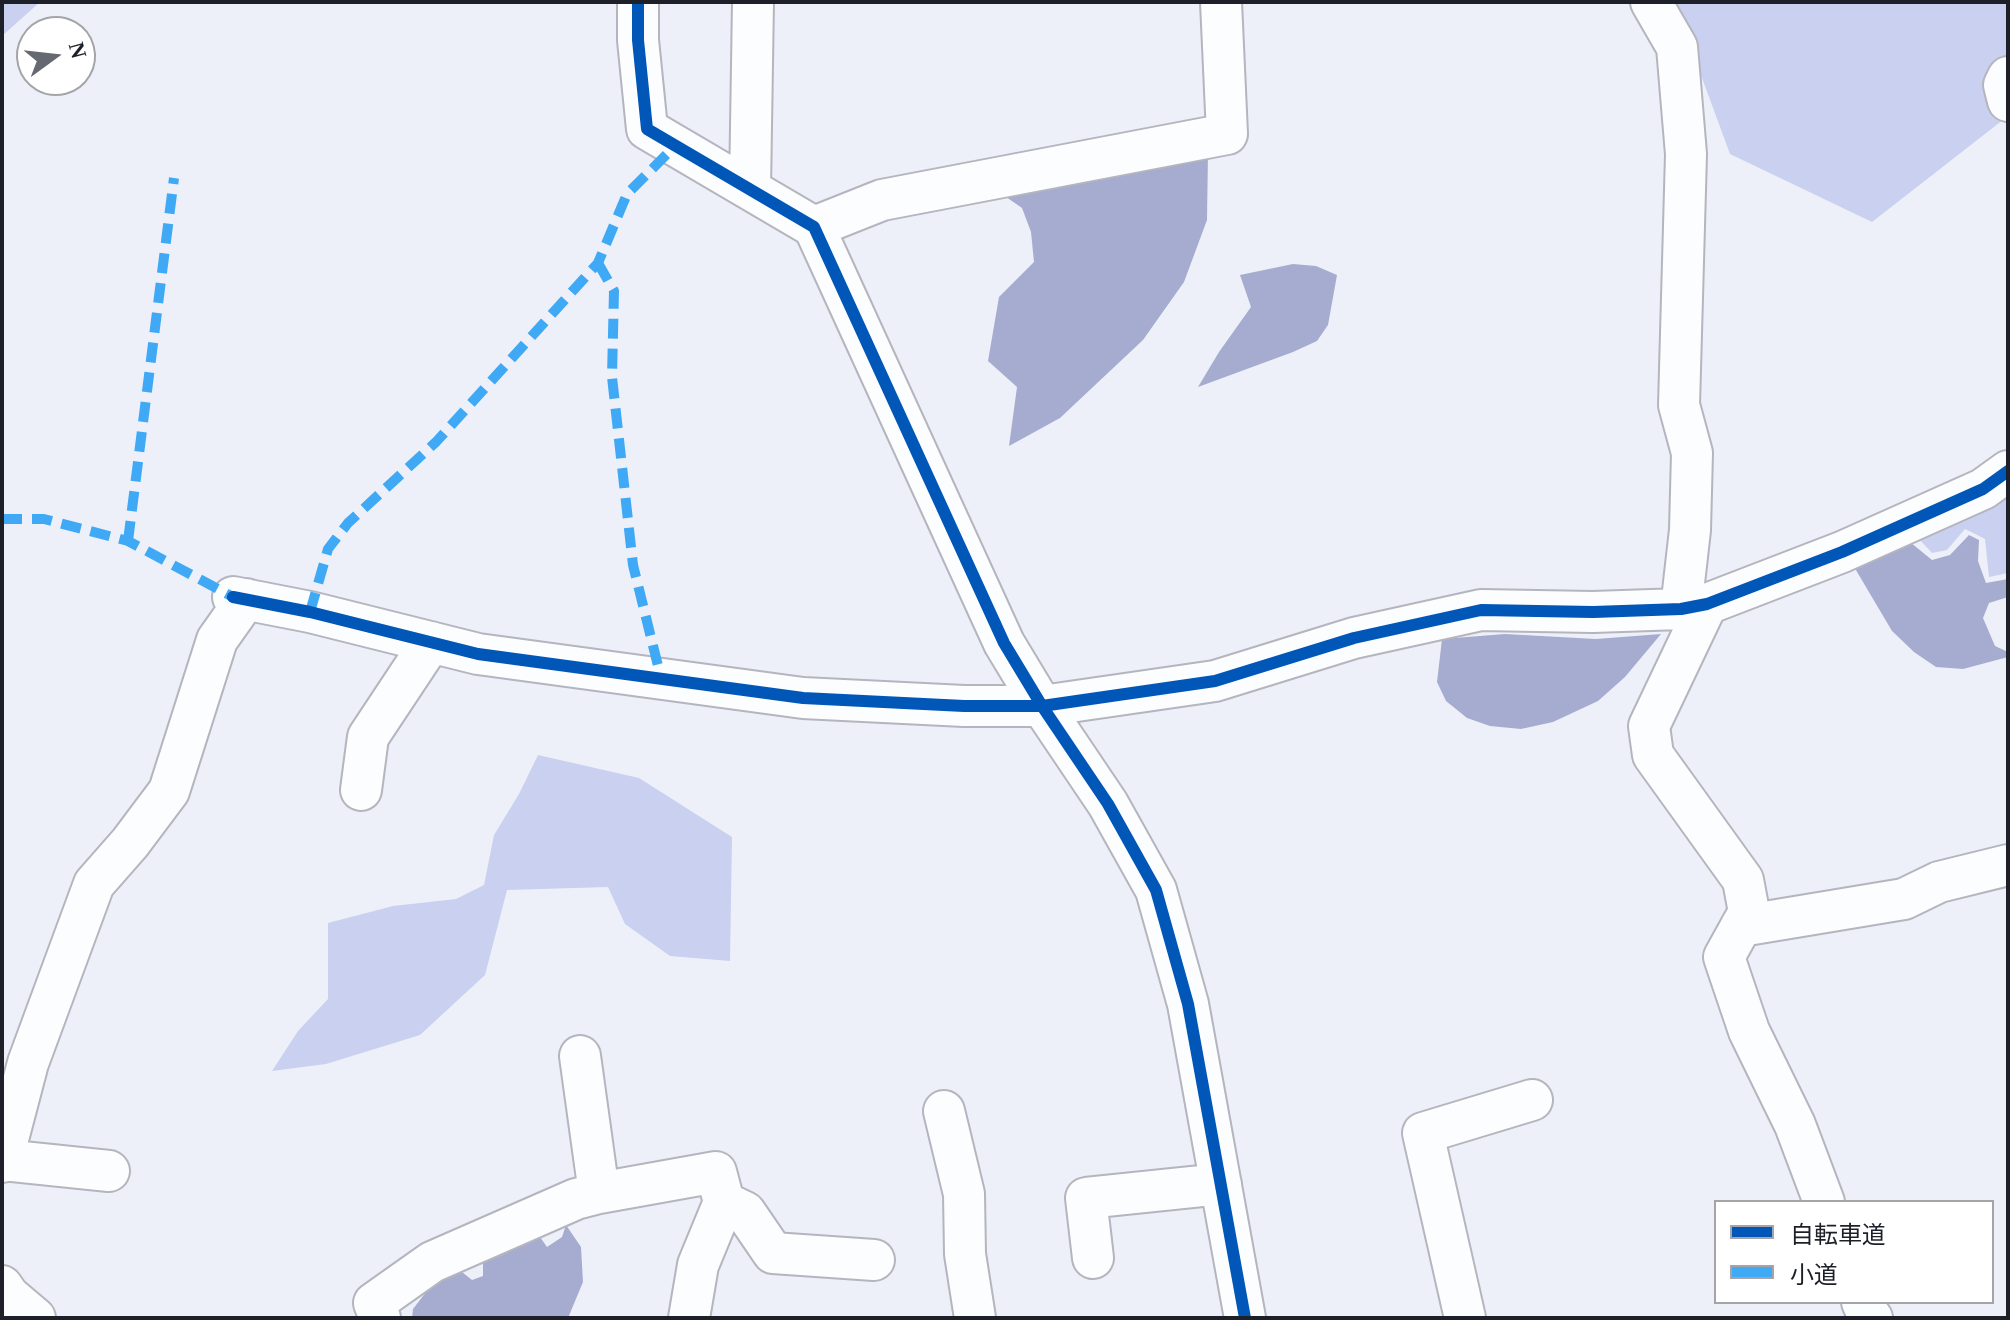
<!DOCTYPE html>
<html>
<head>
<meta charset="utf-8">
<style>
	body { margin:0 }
	#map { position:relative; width:2010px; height:1320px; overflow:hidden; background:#eef0f9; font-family:"Times New Roman","Noto Sans JP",serif }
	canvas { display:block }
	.frame { position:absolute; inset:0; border:4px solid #1d1f29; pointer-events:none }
	.legend { position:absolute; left:1714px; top:1200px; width:280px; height:104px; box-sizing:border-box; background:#fff; border:2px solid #a5a5a9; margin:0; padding:10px 14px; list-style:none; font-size:24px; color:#1d1f29 }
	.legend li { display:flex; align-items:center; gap:16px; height:40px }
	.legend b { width:40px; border:2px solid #a5a5a9 }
	.north { position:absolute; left:16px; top:16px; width:80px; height:80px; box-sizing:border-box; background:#fff; border:2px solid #a5a5a9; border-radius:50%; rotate:75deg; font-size:22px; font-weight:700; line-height:32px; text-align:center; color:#1d1f29 }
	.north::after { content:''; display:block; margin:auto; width:28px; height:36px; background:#666872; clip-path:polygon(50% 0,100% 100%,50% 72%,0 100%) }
</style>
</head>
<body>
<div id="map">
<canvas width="2010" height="1320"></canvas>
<div class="frame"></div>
<ul class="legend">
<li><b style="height:10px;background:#0057b8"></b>自転車道</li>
<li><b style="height:10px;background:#3fa9f5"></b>小道</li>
</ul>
<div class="north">N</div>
</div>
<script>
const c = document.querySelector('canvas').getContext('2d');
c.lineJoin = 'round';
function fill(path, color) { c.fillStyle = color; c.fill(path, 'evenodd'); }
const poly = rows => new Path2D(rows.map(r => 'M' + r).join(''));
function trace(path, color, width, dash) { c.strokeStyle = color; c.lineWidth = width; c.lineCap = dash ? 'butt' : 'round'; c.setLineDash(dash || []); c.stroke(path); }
const forest = poly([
	[2,2,40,2,2,36],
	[1674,2,2008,2,2008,116,1872,222,1730,154],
	[2008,493,2008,573,1989,577,1985,539,1965,529,1947,550,1932,553,1918,538],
	[538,755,639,778,732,837,730,961,670,956,625,924,608,887,507,890,485,975,420,1035,326,1064,272,1071,298,1031,328,999,328,923,393,906,456,899,484,885,494,835,519,794]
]);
const water = poly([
	[1208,153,1207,220,1184,282,1143,340,1060,418,1009,446,1017,387,988,361,999,297,1034,262,1031,232,1022,208,996,190],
	[1293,264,1316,266,1337,275,1328,325,1317,341,1293,352,1198,387,1219,352,1251,307,1240,275],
	[1969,535,1979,540,1978,561,1986,583,2008,579,2008,597,1989,603,1983,618,1995,646,2008,652,2008,657,1963,669,1936,667,1914,652,1892,631,1850,560,1905,538,1932,560,1950,555],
	[1505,634,1596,639,1661,634,1625,677,1598,701,1553,722,1521,729,1490,726,1467,718,1446,701,1437,682,1442,639],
	[566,1225,581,1247,583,1282,568,1318,412,1318,413,1309,433,1283,462,1272,472,1280,483,1276,483,1262,507,1244,538,1234,547,1247,562,1237]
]);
const street = poly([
	[638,2,638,40,647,129,814,227,1004,643,1042,706,1108,804,1156,890,1188,1004,1245,1318],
	[1651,2,1677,47,1686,154,1679,405,1692,453,1690,530,1681,609],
	[2008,77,2004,85,2008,101],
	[750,189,753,2],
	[814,227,882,200,1227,134,1221,2],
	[233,597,310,612,478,654,803,698,964,706,1042,706,1215,681,1354,638,1481,610,1593,612,1681,609,1707,604,1842,552,1983,489,2008,471],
	[1707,604,1649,726,1653,755,1743,880,1749,912,1724,957,1749,1031,1795,1125,1824,1202],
	[361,790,368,737,431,642],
	[1741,926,1904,899,1939,882,2008,865],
	[944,1111,964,1194,965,1254,975,1318],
	[3,1160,109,1171],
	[2,1162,28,1063,94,884,130,843,169,791,217,640,246,599],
	[599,1193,716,1172,724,1202,698,1265,689,1318],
	[724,1202,745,1212,773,1253,874,1260],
	[1093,1258,1086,1198,1221,1184],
	[2,1286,9,1296,35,1318],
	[1862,1302,1866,1311,1872,1318],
	[380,1318,374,1303,432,1262,576,1199,599,1193,580,1056],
	[1465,1318,1423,1133,1532,1100]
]);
const quiet = poly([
	[598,263,614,291,612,377,633,565,661,678],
	[2,519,44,519,128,541,233,597],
	[128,541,174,178],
	[310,612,328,549,348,523,436,442,598,263,627,194,675,146]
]);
const cycleway = poly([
	[638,2,638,40,647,129,814,227,1004,643,1042,706,1108,804,1156,890,1188,1004,1245,1318],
	[233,597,310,612,478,654,803,698,964,706,1042,706,1215,681,1354,638,1481,610,1593,612,1681,609,1707,604,1842,552,1983,489,2008,471]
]);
fill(forest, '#cad0ef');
fill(water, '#a5accf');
trace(street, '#b4b5be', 44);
trace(street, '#fcfdfe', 40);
trace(quiet, '#3fa9f5', 10, [20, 10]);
trace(cycleway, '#0057b8', 12);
</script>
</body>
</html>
